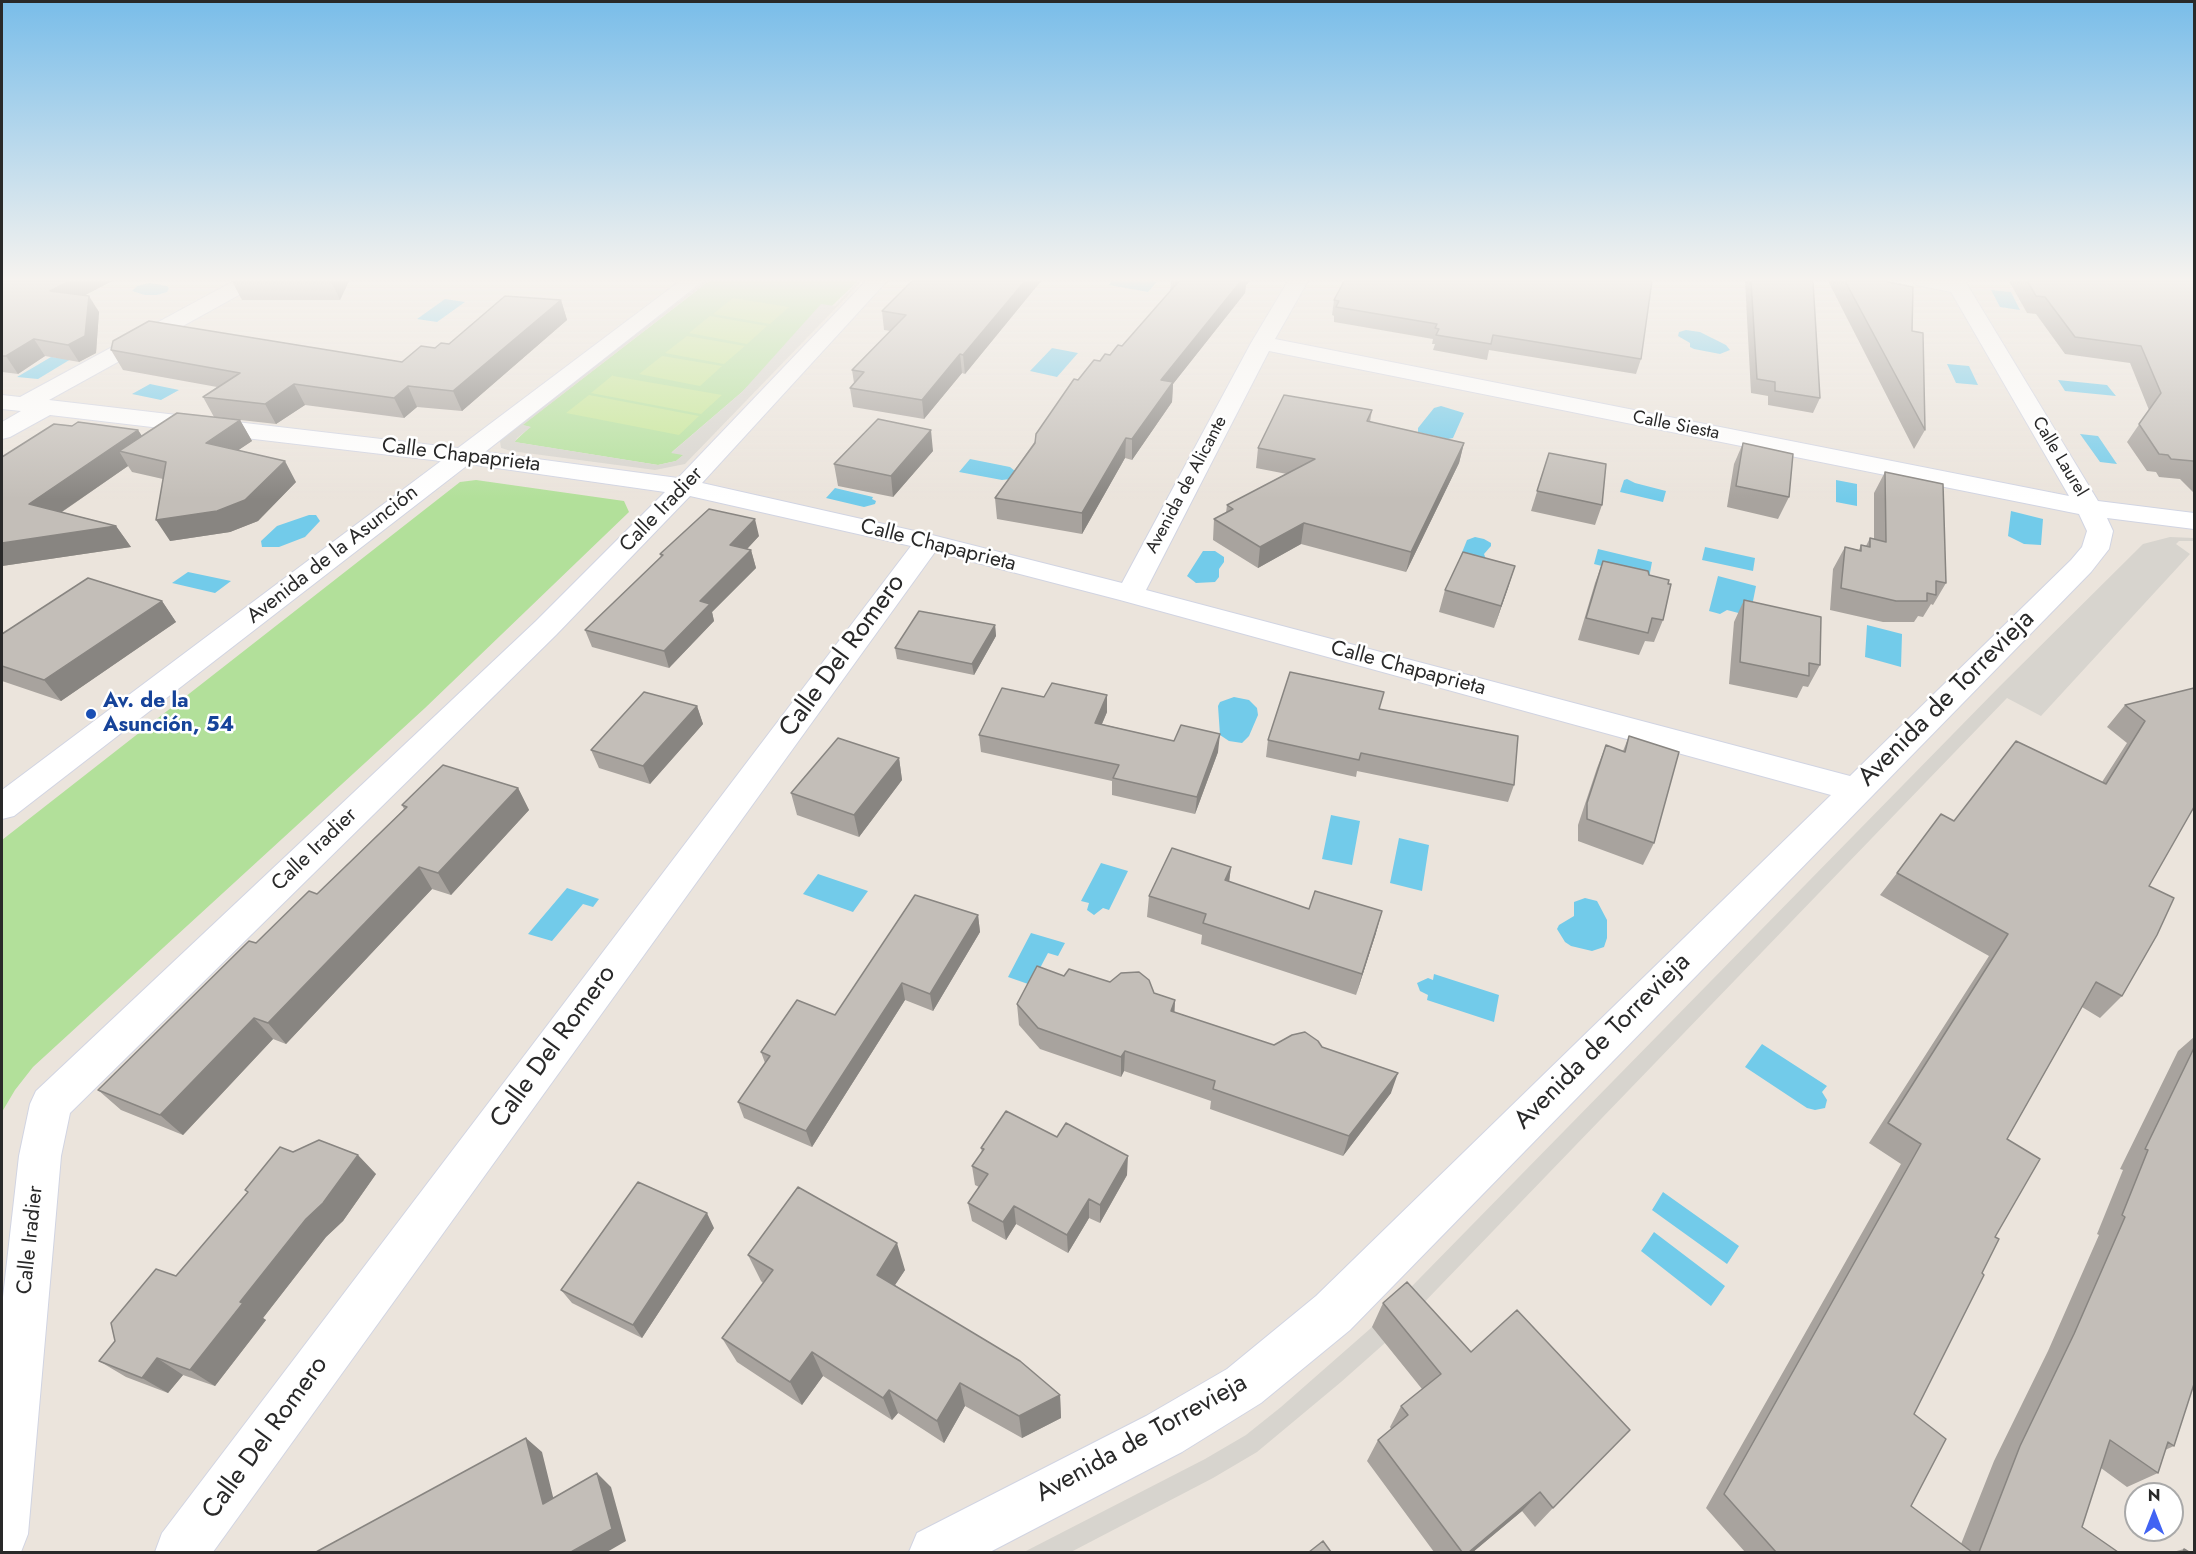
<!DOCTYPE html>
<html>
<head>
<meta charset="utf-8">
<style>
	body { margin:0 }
	#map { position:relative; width:2196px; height:1554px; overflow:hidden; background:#ebe4dc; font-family:Jost,sans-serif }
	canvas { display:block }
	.frame { position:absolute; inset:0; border:3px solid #292929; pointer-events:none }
	.north { position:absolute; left:2124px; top:1482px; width:60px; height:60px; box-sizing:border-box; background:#fff; border:2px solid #a9a9a9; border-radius:50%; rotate:0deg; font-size:16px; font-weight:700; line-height:24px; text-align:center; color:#292929 }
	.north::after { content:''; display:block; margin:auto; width:21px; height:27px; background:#4163f3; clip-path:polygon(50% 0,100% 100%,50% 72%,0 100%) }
</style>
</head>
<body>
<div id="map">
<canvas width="2196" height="1554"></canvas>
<div class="frame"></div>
<div class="north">N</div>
</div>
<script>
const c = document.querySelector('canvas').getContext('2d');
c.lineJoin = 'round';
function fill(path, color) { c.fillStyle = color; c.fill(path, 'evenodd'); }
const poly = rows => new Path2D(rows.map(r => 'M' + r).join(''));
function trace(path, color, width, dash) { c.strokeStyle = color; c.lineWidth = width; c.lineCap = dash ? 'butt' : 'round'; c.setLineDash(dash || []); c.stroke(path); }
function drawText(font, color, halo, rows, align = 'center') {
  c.font = font + ' Jost,sans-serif'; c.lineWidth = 5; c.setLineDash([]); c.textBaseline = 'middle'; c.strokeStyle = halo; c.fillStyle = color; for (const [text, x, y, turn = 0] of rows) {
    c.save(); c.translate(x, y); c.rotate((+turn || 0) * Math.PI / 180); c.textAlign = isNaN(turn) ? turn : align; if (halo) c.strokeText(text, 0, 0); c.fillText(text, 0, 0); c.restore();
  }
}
const green = poly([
	[709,281,858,281,742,392,672,452,684,455,676,461,658,465,514,442,530,427,522,425],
	[476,480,624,501,629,512,425,708,33,1067,15,1090,2,1112,2,840,460,482]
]);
const pitch = poly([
	[733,298,789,307,770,324,713,314],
	[710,316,767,326,747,344,689,333],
	[687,336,745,346,724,364,665,353],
	[662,356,722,366,700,386,639,374],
	[613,375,613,376,722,395,701,414,591,393],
	[589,395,699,416,679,435,566,413]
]);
const plaza = poly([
	[705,281,709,281,523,425,531,427,517,438,515,442,658,465,676,461,683,455,671,453,742,392,821,304,835,306,858,281,862,281,685,464,655,470,511,451,501,448,500,441,504,436],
	[2170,537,2194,538,2194,541,2179,541,2176,544,2190,554,2041,716,2007,698,1385,1343,1341,1382,1257,1452,1213,1478,1071,1552,1024,1552,1205,1459,1246,1435,1281,1407,1371,1328,2000,686,2143,544]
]);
const water = poly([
	[1112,281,1152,281,1157,282,1148,292,1109,285],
	[149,283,167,286,169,288,167,292,157,295,145,295,132,291,137,286],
	[1991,290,2011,292,2020,310,2000,307],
	[445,299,465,302,437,322,417,319],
	[1686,330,1700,332,1726,345,1730,350,1720,354,1694,349,1690,347,1690,343,1678,336,1679,332],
	[1052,348,1078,353,1057,377,1030,371],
	[51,357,71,359,38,379,17,377],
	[1947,364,1969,366,1978,385,1956,383],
	[2058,380,2107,385,2116,396,2065,391],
	[150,384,179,390,161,400,132,394],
	[1441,406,1464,413,1453,438,1448,439,1418,432,1418,428,1434,408],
	[2080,434,2098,436,2117,464,2100,462],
	[970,459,1010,467,1015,471,1010,479,1002,480,959,472],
	[1627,479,1635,483,1666,491,1663,502,1620,492,1624,480],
	[1836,480,1857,484,1857,506,1836,502],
	[835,488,873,497,872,499,876,501,875,504,864,507,826,498],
	[2011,511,2043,519,2041,545,2024,544,2008,536],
	[309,515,316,515,320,521,305,537,279,547,262,547,261,541,277,526],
	[1475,537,1484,539,1491,543,1491,546,1484,554,1487,562,1461,563,1459,560,1467,540],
	[1705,547,1755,558,1753,571,1702,560],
	[1598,549,1652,562,1649,578,1594,564],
	[1203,551,1215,551,1224,557,1224,562,1219,569,1219,577,1215,582,1196,583,1187,576],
	[188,572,231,581,215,593,172,583],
	[1718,576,1756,586,1750,616,1727,610,1720,614,1709,611],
	[1867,625,1902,634,1901,667,1865,657],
	[1234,697,1249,700,1257,708,1258,715,1249,736,1242,743,1229,741,1220,735,1218,706,1220,702],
	[1331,815,1360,821,1352,865,1322,859],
	[1399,838,1429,845,1422,891,1390,883],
	[1101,863,1128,871,1109,910,1103,908,1094,915,1087,910,1089,903,1081,901],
	[818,874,868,891,853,912,803,894],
	[567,888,599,899,593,907,583,904,552,941,528,934],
	[1585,898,1597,901,1607,920,1607,938,1604,947,1592,951,1571,946,1565,942,1557,929,1559,925,1574,916,1574,902],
	[1031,933,1065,943,1058,956,1048,953,1031,985,1008,977],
	[1434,974,1499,995,1494,1022,1427,1000,1428,995,1420,991,1417,983,1428,978,1433,980],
	[1762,1044,1827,1086,1822,1092,1827,1100,1825,1108,1815,1110,1807,1108,1745,1067],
	[1663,1192,1739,1246,1727,1264,1652,1210],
	[1654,1232,1725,1286,1711,1306,1641,1251]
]);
const street = poly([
	[234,281,260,281,257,285,49,400,458,448,680,281,703,281,485,452,678,478,866,281,887,281,702,483,928,534,1122,583,1251,343,1288,281,1308,281,1275,339,2069,496,1951,292,1916,285,1913,281,1965,281,2098,501,2194,513,2194,529,2107,518,2113,531,2109,549,2091,572,1350,1330,1261,1403,1182,1452,990,1552,909,1552,917,1533,1146,1416,1227,1369,1316,1296,1831,795,1120,600,935,552,213,1552,155,1552,162,1533,911,546,690,496,556,635,70,1113,61,1156,28,1534,21,1552,2,1552,2,1306,19,1156,30,1104,36,1091,536,621,665,492,469,464,14,816,2,819,2,790,441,461,50,415,10,437,2,439,2,422,21,411,2,409,2,395,20,397,234,281],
	[1269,351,2079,514,2087,531,2082,547,2071,560,1850,776,1146,590,1269,351]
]);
const wall = poly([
	[2,281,112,281,85,295,99,312,96,353,79,362,45,356,18,374,2,372],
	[232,281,349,281,340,300,242,300],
	[912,281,1041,281,965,374,962,373,924,419,853,407,850,388,854,383,852,370,890,331,884,330,882,311],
	[1171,281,1250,281,1246,285,1245,293,1173,384,1172,402,1132,460,1125,458,1082,534,997,519,995,498,1078,380,1100,361,1110,355,1122,346,1170,291],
	[1745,281,1813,281,1820,398,1813,413,1768,405,1768,396,1751,393],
	[1828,281,1888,281,1912,331,1925,430,1914,449],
	[2009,281,2194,281,2194,493,2180,479,2159,477,2156,472,2147,471,2127,442,2149,410,2130,363,2065,354,2036,314,2027,313],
	[561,300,567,320,462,411,417,407,404,418,305,405,276,424,214,417,203,397,217,387,123,370,111,350,402,362,435,348,449,344],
	[1334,300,1641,359,1636,374,1489,350,1487,360,1433,350,1435,344,1432,344,1433,339,1334,322,1334,316,1332,315],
	[1372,410,1370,422,1464,443,1459,463,1406,572,1301,544,1258,568,1213,540,1214,519,1226,513,1227,505,1287,474,1256,468,1258,448],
	[240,420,252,441,238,450,296,482,258,521,230,532,170,541,163,479,132,472,128,466,62,512,116,526,131,547,2,566,2,457,138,430,142,436],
	[1743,443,1789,497,1778,519,1727,507,1734,464],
	[933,451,893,497,838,486,834,464],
	[1549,453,1602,505,1595,525,1531,511],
	[1885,472,1946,583,1933,605,1931,604,1923,617,1918,616,1914,622,1883,622,1830,610,1833,569,1845,547,1859,550,1861,545,1866,546,1870,538,1874,539,1874,493],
	[759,536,747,549,751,550,756,568,712,612,714,621,669,668,592,647,585,630,661,557,660,554],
	[1603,561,1649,575,1663,620,1654,642,1645,641,1639,655,1578,640,1595,583],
	[1515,566,1494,628,1439,612,1445,590],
	[1744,600,1820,665,1808,687,1803,686,1797,698,1729,684,1734,622],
	[162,601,176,622,61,701,2,681,2,634],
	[995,625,996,636,974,675,897,659,895,648],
	[2194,688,2149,886,2122,996,2100,1018,2082,1007,2007,1139,1995,1237,1982,1273,1914,1414,1911,1506,1961,1544,1994,1461,2048,1351,2099,1235,2097,1234,2123,1170,2120,1169,2178,1051,2194,1037,2194,1384,2174,1446,2165,1450,2158,1473,2127,1487,2101,1468,2082,1527,2118,1552,1745,1552,1706,1508,1901,1164,1869,1143,1989,956,1880,895,1897,873,1954,821,2102,782,2127,743,2107,727,2125,705],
	[1107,695,1107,712,1102,724,1218,752,1195,814,1112,795,1112,781,981,752,979,735,1044,697],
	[697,706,703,724,650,784,599,768,591,750],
	[1380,710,1514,785,1508,802,1357,771,1356,777,1266,757,1268,740],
	[1629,736,1654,843,1643,865,1578,841,1578,825,1597,768,1606,745,1623,751],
	[899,758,902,780,859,837,797,815,791,793],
	[518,788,529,810,451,895,432,889,286,1044,273,1039,183,1135,121,1110,98,1090,256,943,317,894,404,809,402,805],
	[1231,867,1229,882,1376,933,1356,995,1201,944,1202,935,1147,917,1149,896],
	[978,915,980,932,933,1011,905,1000,812,1147,744,1118,738,1102,765,1063,761,1052,835,1015],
	[1064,976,1110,982,1154,993,1175,1000,1174,1013,1274,1045,1322,1047,1391,1093,1343,1156,1210,1109,1211,1101,1124,1071,1121,1077,1040,1049,1019,1025,1017,1004],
	[981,1148,1127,1175,1100,1223,1089,1218,1068,1253,1016,1224,1006,1240,972,1221,968,1203,979,1187,975,1185,972,1166,982,1152],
	[293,1152,376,1174,343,1221,326,1237,263,1318,266,1320,215,1386,183,1375,168,1393,126,1377,99,1361,115,1341,176,1276,248,1192,245,1190],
	[714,1228,642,1338,572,1303,561,1290],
	[748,1255,905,1270,895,1285,1060,1395,1061,1418,1022,1438,965,1406,944,1443,898,1413,892,1420,823,1376,802,1405,737,1362,722,1338,763,1283,761,1281],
	[1383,1303,1553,1508,1535,1527,1522,1511,1473,1552,1434,1552,1367,1461,1378,1440,1391,1429,1390,1427,1401,1406,1422,1389,1372,1327],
	[2184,1549,2189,1552,2173,1552]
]);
const shadedWall = poly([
	[70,281,112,281,61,308,50,291],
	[331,281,349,281,340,300],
	[1025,281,1041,281,965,374,963,355],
	[1240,281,1250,281,1246,285,1245,293,1173,384,1172,402,1132,460,1132,439,1161,380],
	[89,296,99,312,96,353,79,362,68,345],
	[561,300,567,320,462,411,453,391],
	[34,339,45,356,18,374,6,356],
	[960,354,962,373,924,419,922,400],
	[294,384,305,405,276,424,265,404],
	[408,386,417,407,404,418,394,398],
	[240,420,252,441,218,464,206,443],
	[138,430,151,450,119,451,128,466,44,524,29,504],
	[931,430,933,451,893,497,891,476],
	[1126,438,1125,458,1082,534,1082,513],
	[1464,443,1459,463,1406,572,1411,552],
	[285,461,296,482,258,521,230,532,170,541,156,520],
	[755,519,759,536,735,562,730,545],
	[1304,523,1301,544,1258,568,1260,547],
	[116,526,131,547,2,566,2,543],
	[751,550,756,568,712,612,714,621,669,668,664,651,700,601],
	[1515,566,1508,588,1494,628,1501,606],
	[162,601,176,622,61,701,44,680],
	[995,625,996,636,974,675,972,664],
	[1107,695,1107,712,1095,740,1095,723],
	[697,706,703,724,650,784,643,766],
	[1220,734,1218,752,1195,814,1197,797],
	[899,758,902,780,859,837,854,815],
	[518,788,529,810,451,895,438,873],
	[419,867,432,889,286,1044,268,1023],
	[1231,867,1228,889,1225,880],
	[1382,911,1376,933,1356,995,1362,974],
	[978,915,980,932,933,1011,930,994],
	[902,983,905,1000,812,1147,806,1131],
	[1175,1000,1174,1021,1171,1011],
	[254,1018,273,1039,183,1135,160,1115],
	[1125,1051,1124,1071,1121,1077,1121,1057],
	[1398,1073,1391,1093,1343,1156,1349,1136],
	[358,1155,376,1174,343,1221,326,1237,263,1318,266,1320,215,1386,190,1370,240,1302],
	[1128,1156,1127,1175,1100,1223,1100,1205],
	[1089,1199,1089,1218,1068,1253,1067,1235],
	[1014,1206,1016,1224,1006,1240,1003,1222],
	[707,1213,714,1228,642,1338,633,1325],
	[897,1243,905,1270,885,1300,877,1275],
	[812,1352,823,1376,802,1405,790,1382],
	[157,1358,183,1375,168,1393,142,1378],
	[960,1383,965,1406,944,1443,937,1421],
	[889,1390,898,1413,892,1420,883,1398],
	[1060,1395,1061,1418,1022,1438,1019,1416],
	[526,1438,542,1452,558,1517,543,1504],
	[597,1473,611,1487,626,1541,607,1552,571,1552],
	[1540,1492,1522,1511,1473,1552,1469,1552]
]);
const building = poly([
	[2,281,70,281,50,291,89,296,85,336,68,345,34,339,6,356,2,356,2,281],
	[912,281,1025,281,963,355,960,354,922,400,850,388,864,372,852,370,906,315,882,311,912,281],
	[1179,281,1241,281,1161,380,1173,382,1132,439,1126,438,1082,513,995,498,1035,443,1036,434,1074,379,1078,380,1094,360,1100,361,1105,354,1110,355,1118,345,1122,346,1179,281],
	[1344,281,1652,281,1641,359,1493,335,1491,344,1436,335,1439,329,1435,328,1437,324,1336,307,1339,301,1334,300,1344,281],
	[1751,281,1813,281,1820,398,1775,391,1775,382,1757,379,1751,281],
	[1845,281,1888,281,1888,282,1913,287,1912,331,1923,333,1925,430,1845,281],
	[2027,281,2194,281,2194,463,2193,461,2171,459,2168,455,2159,454,2139,424,2161,393,2141,346,2075,337,2045,297,2036,296,2027,281],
	[505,296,561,300,453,391,408,386,394,398,294,384,265,404,203,397,240,373,111,350,113,341,149,321,402,362,421,346,435,348,441,343,449,344,505,296],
	[1284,395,1372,410,1367,421,1464,443,1411,552,1304,523,1260,547,1214,519,1233,509,1227,505,1315,459,1258,448,1284,395],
	[177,413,240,420,206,443,285,461,245,500,217,511,156,520,166,462,119,451,177,413],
	[878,419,931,430,891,476,834,464,878,419],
	[78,422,138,430,29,504,116,526,2,543,2,457,54,424,72,426,78,422],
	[1743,443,1793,454,1789,497,1736,486,1743,443],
	[1549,453,1606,464,1602,505,1537,491,1549,453],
	[1885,472,1943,484,1946,583,1936,581,1936,595,1927,593,1927,601,1896,601,1841,588,1845,547,1861,551,1861,545,1870,547,1870,538,1886,542,1885,472],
	[709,509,755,519,730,545,751,550,700,601,710,604,664,651,585,630,663,555,660,554,709,509],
	[1463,552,1515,566,1501,606,1445,590,1463,552],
	[1603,561,1648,571,1649,575,1669,580,1668,584,1671,584,1663,620,1652,618,1648,633,1586,618,1603,561],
	[88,578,162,601,44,680,2,666,2,634,88,578],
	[1744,600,1821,617,1820,665,1809,663,1809,676,1740,662,1744,600],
	[919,611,995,625,972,664,895,648,919,611],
	[1290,672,1384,692,1379,709,1518,736,1514,785,1361,753,1359,760,1268,740,1290,672],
	[1052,683,1107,695,1095,723,1174,741,1181,725,1220,734,1197,797,1113,778,1119,765,979,735,1002,688,1044,697,1052,683],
	[2194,688,2194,807,2149,886,2174,898,2157,935,2122,996,2096,982,2007,1139,2040,1159,1995,1237,1999,1239,1982,1273,1984,1275,1914,1414,1946,1439,1911,1506,1972,1552,1776,1552,1724,1494,1921,1144,1888,1123,2008,934,1897,873,1941,814,1954,821,2016,741,2106,784,2145,721,2125,705,2194,688],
	[644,692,697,706,643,766,591,750,644,692],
	[1629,736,1679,752,1654,843,1587,819,1587,803,1606,745,1625,752,1629,736],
	[838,738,899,758,854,815,791,793,838,738],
	[443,765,518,788,438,873,419,867,268,1023,254,1018,160,1115,98,1090,249,941,256,943,309,891,317,894,407,807,402,805,443,765],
	[1172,848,1231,867,1225,880,1309,909,1315,891,1382,911,1362,974,1203,923,1206,914,1149,896,1172,848],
	[915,895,978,915,930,994,902,983,806,1131,738,1102,770,1056,761,1052,797,1000,835,1015,915,895],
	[1037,966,1064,976,1069,969,1110,982,1121,973,1139,972,1149,980,1154,993,1175,1000,1171,1011,1274,1045,1292,1035,1305,1032,1318,1041,1322,1047,1398,1073,1349,1136,1213,1089,1215,1081,1125,1051,1121,1057,1038,1028,1017,1004,1037,966],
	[2194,1048,2194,1384,2174,1446,2168,1442,2158,1473,2110,1440,2082,1527,2118,1552,1979,1552,2020,1446,2074,1334,2125,1217,2122,1215,2148,1150,2145,1149,2194,1048],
	[1006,1111,1057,1137,1066,1123,1128,1156,1100,1205,1089,1199,1067,1235,1014,1206,1003,1222,968,1203,988,1174,972,1166,984,1149,981,1148,1006,1111],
	[319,1140,358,1155,323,1203,306,1219,240,1302,243,1303,190,1370,157,1358,142,1378,99,1361,115,1341,111,1323,156,1269,176,1276,248,1192,245,1190,280,1147,293,1152,319,1140],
	[638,1182,707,1213,633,1325,561,1290,638,1182],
	[798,1187,897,1243,877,1275,1020,1361,1060,1395,1019,1416,960,1383,937,1421,889,1390,883,1398,812,1352,790,1382,722,1338,773,1270,748,1255,798,1187],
	[1407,1282,1471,1352,1517,1310,1630,1430,1553,1508,1540,1492,1469,1552,1462,1552,1378,1440,1408,1415,1401,1406,1441,1374,1383,1303,1407,1282],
	[526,1438,543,1504,597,1473,612,1529,571,1552,316,1552,526,1438],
	[1323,1541,1331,1552,1309,1552,1323,1541],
	[2184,1549,2189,1552,2183,1552,2184,1549]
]);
const markers = [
	[91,714,6,"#1a4fb4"]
];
const farStreetnames = [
	["Calle Siesta",1676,426,11],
	["Calle Laurel",2059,457,59],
	["Avenida de Alicante",1187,485,-62]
];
const streetNames = [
	["Calle Chapaprieta",461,456,7],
	["Calle Iradier",662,510,-46],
	["Calle Chapaprieta",938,546,14],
	["Avenida de la Asunción",333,555,-38],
	["Calle Chapaprieta",1408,669,15],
	["Calle Iradier",315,850,-44],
	["Calle Iradier",31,1240,-84]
];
const transitNames = [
	["Av. de la",103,702],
	["Asunción, 54",103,726]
];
const nearStreetnames = [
	["Calle Del Romero",843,656,-54],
	["Avenida de Torrevieja",1947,699,-45],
	["Avenida de Torrevieja",1603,1042,-45],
	["Calle Del Romero",554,1047,-54],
	["Calle Del Romero",266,1438,-54],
	["Avenida de Torrevieja",1142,1439,-29]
];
fill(green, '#b2e09a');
fill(pitch, '#c5e796');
fill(plaza, '#d7d4ce');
fill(water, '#72cbea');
trace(street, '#d1d4e2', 2);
fill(street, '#fff');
fill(wall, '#a8a39e');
fill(shadedWall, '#888581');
fill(building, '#c3beb8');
trace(building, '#888581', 1.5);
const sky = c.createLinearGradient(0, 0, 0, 499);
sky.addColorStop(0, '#79bde9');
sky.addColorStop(0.56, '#f6f3ef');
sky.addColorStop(1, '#f6f3ef00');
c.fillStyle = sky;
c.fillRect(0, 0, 2196, 499);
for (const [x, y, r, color] of markers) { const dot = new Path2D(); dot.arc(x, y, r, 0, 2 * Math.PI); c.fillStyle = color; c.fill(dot); trace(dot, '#fff', 2); }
drawText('18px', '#292929', '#fff', farStreetnames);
drawText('21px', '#292929', '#fff', streetNames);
drawText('bold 21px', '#164399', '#fff', transitNames, 'left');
drawText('26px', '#292929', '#fff', nearStreetnames);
</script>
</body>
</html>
